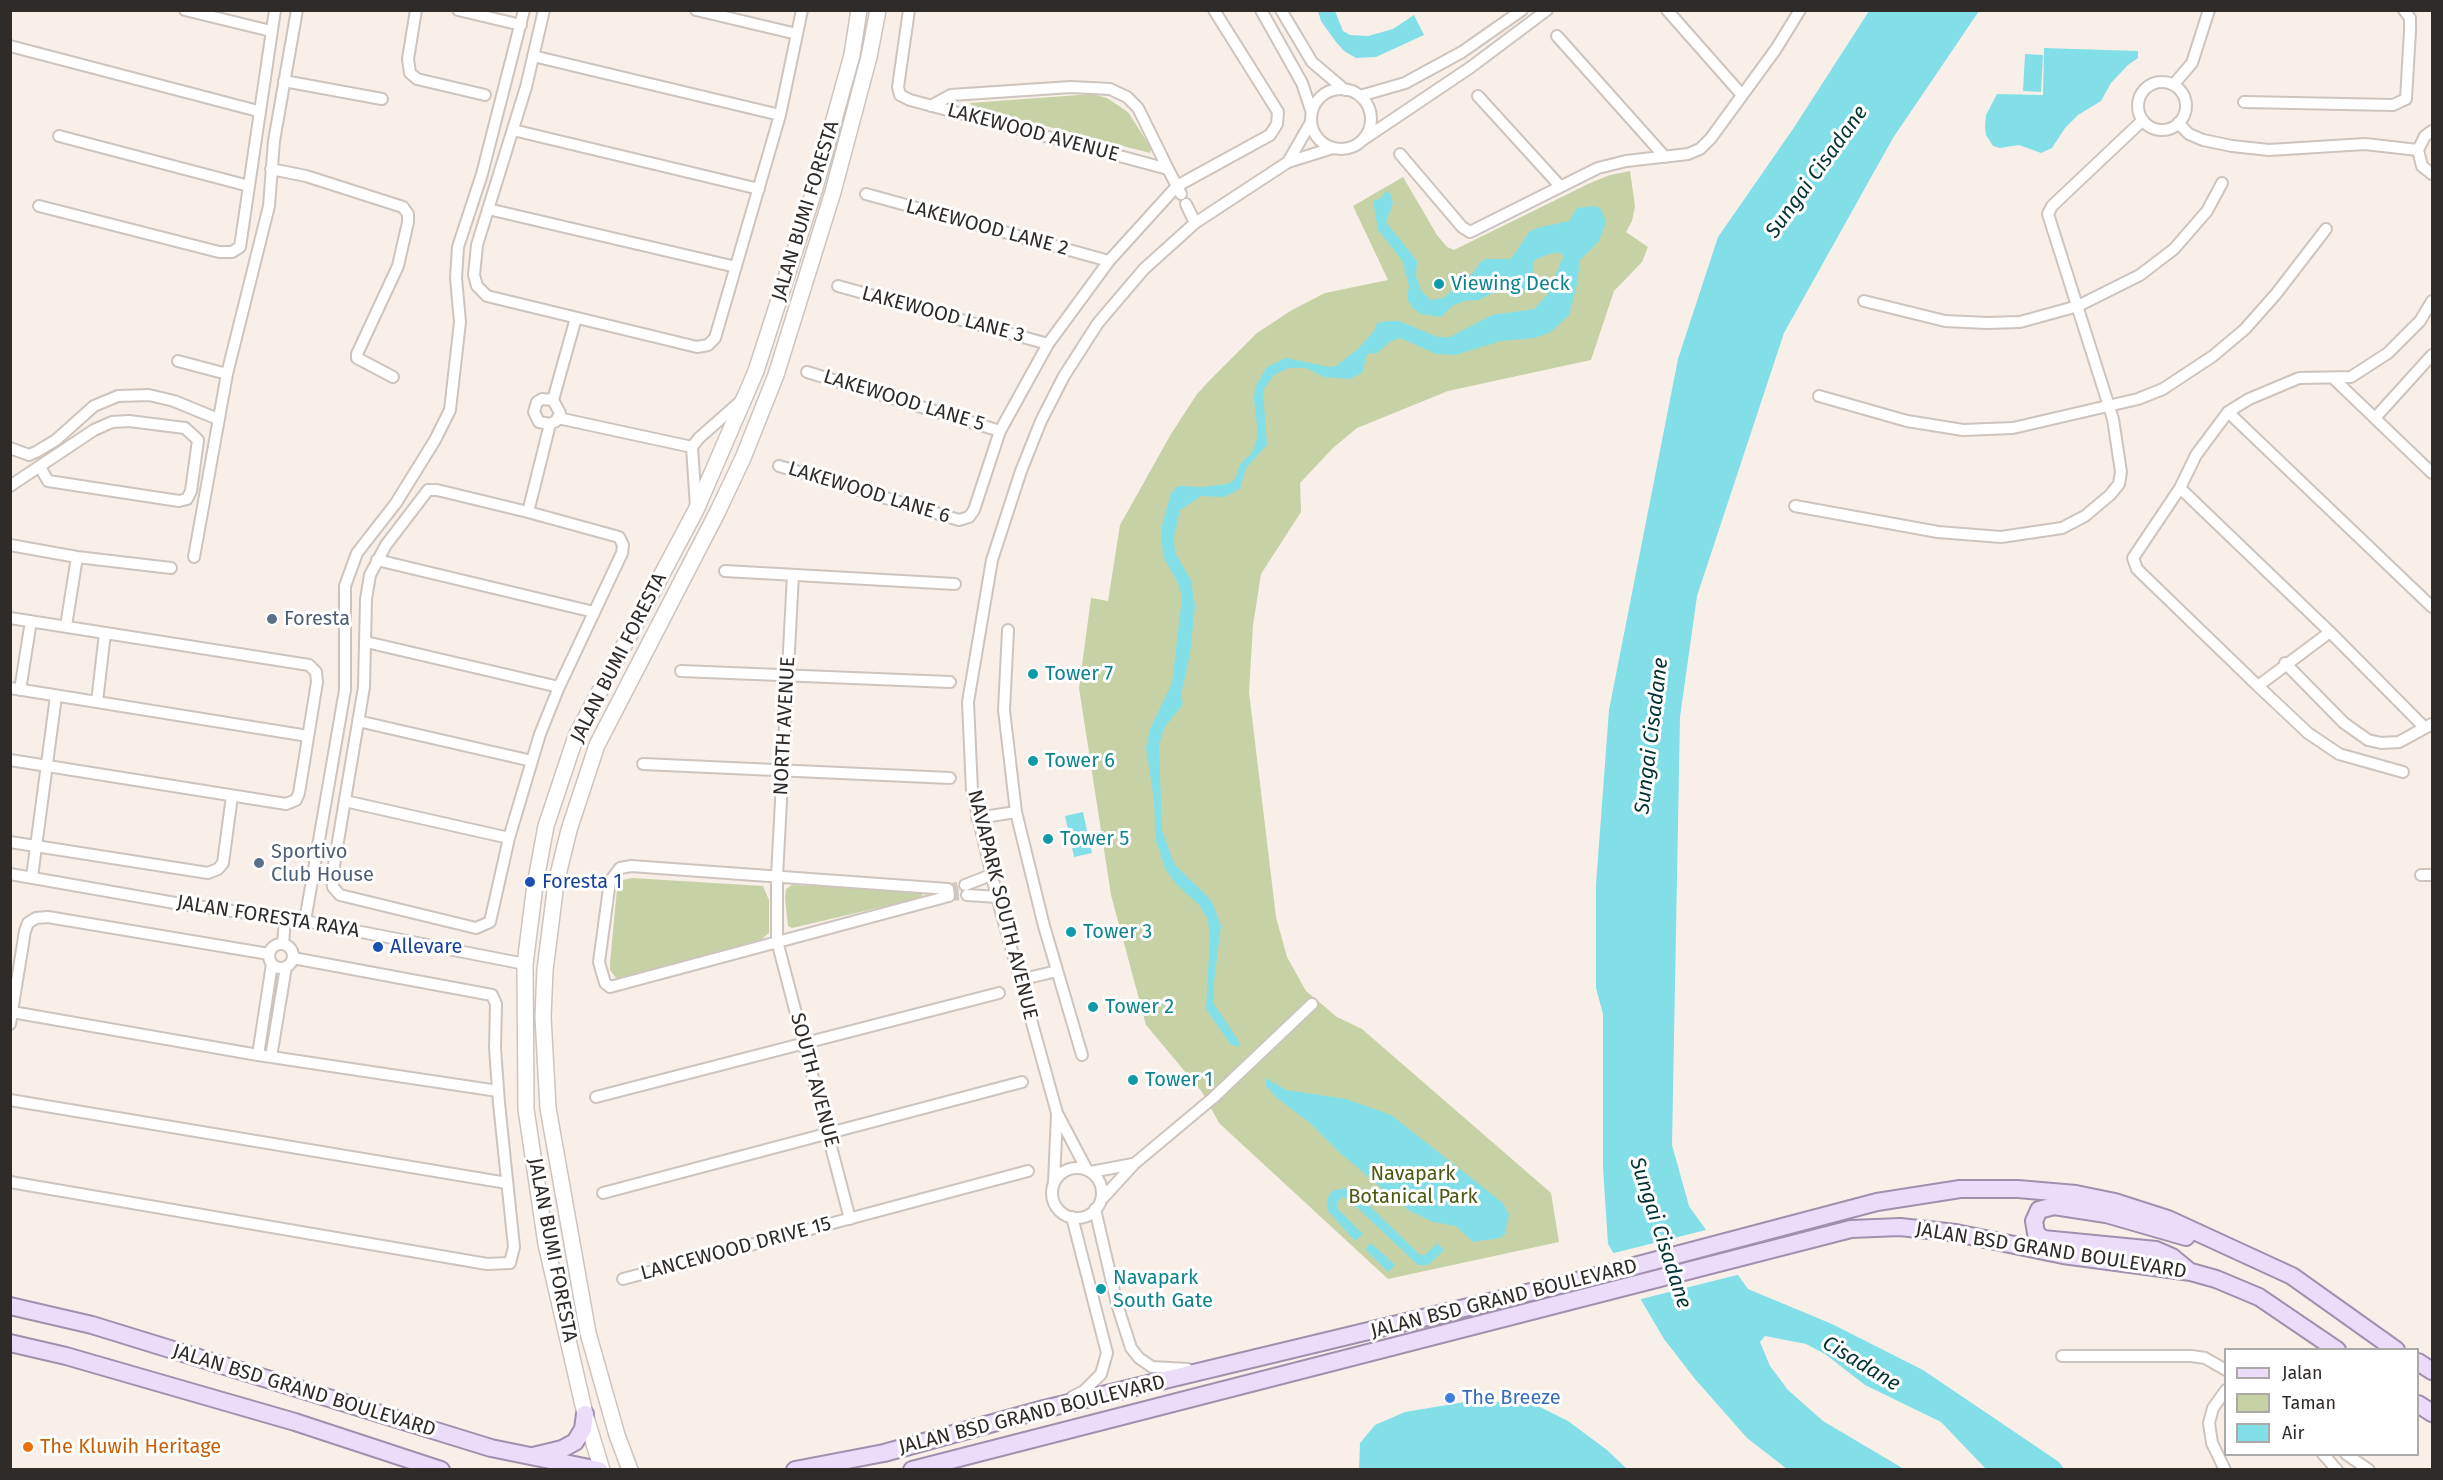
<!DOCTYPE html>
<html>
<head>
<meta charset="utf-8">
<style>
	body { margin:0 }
	#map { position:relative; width:2443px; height:1480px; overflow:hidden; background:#f9efe9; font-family:"Fira Sans",sans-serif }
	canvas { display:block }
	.frame { position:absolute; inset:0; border:12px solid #2e2b28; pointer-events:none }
	.legend { position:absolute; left:2224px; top:1348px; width:195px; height:108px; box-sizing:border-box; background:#fff; border:2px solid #abaaa9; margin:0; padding:8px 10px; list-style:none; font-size:18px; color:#2e2b28 }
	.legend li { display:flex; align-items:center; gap:12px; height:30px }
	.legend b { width:30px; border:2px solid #abaaa9 }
</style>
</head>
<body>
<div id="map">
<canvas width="2443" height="1480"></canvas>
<div class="frame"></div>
<ul class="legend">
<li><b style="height:8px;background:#ebddfa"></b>Jalan</li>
<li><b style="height:16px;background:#c6d2a5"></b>Taman</li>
<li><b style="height:16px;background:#82dfe8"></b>Air</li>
</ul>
</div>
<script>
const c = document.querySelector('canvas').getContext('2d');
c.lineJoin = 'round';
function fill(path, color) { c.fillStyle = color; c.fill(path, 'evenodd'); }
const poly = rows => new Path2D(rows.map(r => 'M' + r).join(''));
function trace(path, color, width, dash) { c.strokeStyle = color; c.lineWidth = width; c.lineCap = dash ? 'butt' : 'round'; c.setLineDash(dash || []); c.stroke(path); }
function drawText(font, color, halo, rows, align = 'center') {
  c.font = font + ' "Fira Sans",sans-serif'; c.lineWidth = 6; c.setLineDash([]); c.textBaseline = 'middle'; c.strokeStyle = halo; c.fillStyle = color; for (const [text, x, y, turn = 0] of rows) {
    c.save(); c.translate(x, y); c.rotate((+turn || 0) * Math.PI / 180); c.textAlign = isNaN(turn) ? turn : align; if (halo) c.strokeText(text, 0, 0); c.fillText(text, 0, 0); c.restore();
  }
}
const green = poly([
	[1092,94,1107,98,1128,112,1151,148,1150,153,972,107,970,103],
	[1630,171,1635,206,1632,221,1626,232,1648,247,1642,262,1614,291,1591,360,1448,391,1357,428,1333,448,1300,483,1301,512,1261,574,1253,625,1249,692,1276,917,1287,957,1306,991,1337,1017,1362,1029,1551,1193,1559,1242,1388,1279,1219,1123,1202,1092,1146,1025,1111,895,1079,688,1091,598,1108,601,1120,525,1171,434,1197,394,1210,380,1257,333,1292,310,1325,293,1388,280,1353,206,1403,177,1437,235,1447,247,1454,250,1588,184,1610,175],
	[632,878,763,886,769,900,769,933,762,939,623,980,616,978,610,970,610,963,617,889,623,880],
	[792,885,920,891,923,894,920,898,792,928,788,926,785,898,786,889]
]);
const water = poly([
	[1318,11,1335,11,1343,31,1350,35,1368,36,1393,29,1414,15,1424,35,1376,57,1356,58,1344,51,1336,42,1321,21],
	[1869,11,1979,11,1893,138,1784,333,1697,596,1680,717,1672,1145,1689,1206,1748,1289,1832,1324,1923,1370,2059,1462,2064,1469,1986,1469,1941,1422,1865,1385,1825,1354,1806,1344,1765,1336,1760,1342,1770,1366,1788,1390,1823,1421,1904,1469,1787,1469,1747,1438,1695,1379,1664,1339,1608,1244,1603,1168,1603,1014,1596,988,1596,884,1609,710,1678,359,1718,237,1793,129],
	[2044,48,2138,51,2138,58,2128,65,2111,83,2101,101,2078,115,2065,128,2052,148,2041,153,2019,145,2000,148,1993,146,1986,135,1985,126,1986,115,1997,94,2043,95],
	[2025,54,2043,55,2041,92,2023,91],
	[1386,191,1390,193,1393,203,1386,222,1417,261,1416,276,1421,290,1430,300,1443,298,1474,272,1480,262,1486,259,1511,259,1529,232,1537,228,1569,221,1577,208,1595,206,1601,209,1606,222,1599,241,1580,260,1577,285,1569,315,1551,332,1534,338,1501,341,1455,355,1436,354,1400,338,1391,341,1377,353,1367,354,1362,373,1350,379,1324,377,1306,368,1288,368,1274,375,1263,390,1267,445,1246,468,1240,489,1224,497,1201,496,1180,510,1174,537,1175,553,1191,580,1195,606,1190,654,1181,695,1183,704,1164,728,1159,745,1162,830,1174,864,1210,899,1215,909,1221,926,1214,982,1214,1004,1238,1040,1240,1047,1231,1045,1206,1009,1210,935,1207,918,1199,905,1177,885,1166,870,1156,841,1154,801,1146,748,1150,729,1172,683,1182,597,1178,583,1164,558,1161,540,1162,525,1171,493,1178,486,1202,487,1228,484,1235,479,1240,464,1251,454,1255,445,1258,435,1254,399,1255,387,1267,367,1286,358,1329,367,1336,366,1358,349,1374,331,1377,323,1388,321,1399,321,1438,337,1450,337,1492,315,1534,309,1547,295,1564,255,1556,252,1536,259,1533,263,1532,283,1529,288,1522,291,1503,288,1479,300,1464,301,1452,306,1441,317,1421,314,1413,308,1407,299,1409,286,1402,260,1378,230,1373,201,1381,198],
	[1083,812,1092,853,1074,857,1065,816],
	[1266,1078,1286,1090,1346,1099,1391,1115,1503,1203,1509,1215,1505,1234,1500,1238,1473,1242,1456,1226,1433,1222,1408,1210,1340,1153,1310,1123,1277,1098,1266,1086],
	[1345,1188,1356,1193,1420,1255,1425,1255,1437,1243,1444,1250,1428,1265,1418,1265,1349,1200,1342,1197,1337,1203,1338,1209,1363,1234,1355,1241,1327,1210,1328,1197,1332,1191],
	[1371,1243,1395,1265,1388,1272,1365,1249],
	[1477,1400,1536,1405,1568,1421,1607,1450,1627,1469,1359,1469,1360,1443,1375,1425,1405,1412]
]);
const pier = poly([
	[1710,1229,1741,1274,1637,1300,1610,1254]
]);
const minorTunnel = poly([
	[948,889,965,885],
	[949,896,967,895]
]);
const minor = poly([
	[185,10,271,31],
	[416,10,408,59,410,73,417,79,485,95],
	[458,10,521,25],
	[544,10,526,87,477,245,474,275,477,286,487,296,697,347,708,345,715,338,780,115,802,10],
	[696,10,797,34],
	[909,10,898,87,900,95,910,100,1168,169,1181,194],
	[1261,10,1302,83,1312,113],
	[1281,10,1312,62,1345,90],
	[1667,10,1742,95],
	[1557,36,1665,157],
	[10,46,258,111],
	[533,56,780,115],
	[284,81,382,99],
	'2138 106a24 24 0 1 1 48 0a24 24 0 1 1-48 0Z',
	[2174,84,2192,63,2209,10],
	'1311 119a30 30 0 1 1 60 0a30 30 0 1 1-60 0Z',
	[1360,96,1405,83,1462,52,1522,10],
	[1478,96,1560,186],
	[2244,102,2393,105,2406,99,2410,31,2410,18,2404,10],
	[931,106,951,95,1071,87,1110,89,1127,97,1138,108,1168,169],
	[2178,123,2189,134,2203,140,2232,146,2269,150,2365,144,2418,150],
	[513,130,759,189],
	[2432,131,2425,136,2418,150,2422,166,2432,174],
	[59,136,249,186],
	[1364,139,1471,67,1547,10],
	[1400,154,1462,227,1470,232,1598,168,1626,161,1688,154,1700,149,1711,138,1776,49,1800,10],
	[1288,162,1311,122],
	[271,169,306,176,403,207,408,214,408,222,398,266,357,354,357,358,393,377],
	[866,194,1109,261],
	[1186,204,1195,223],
	[39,206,219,252,232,252,240,247,275,10],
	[488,209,736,267],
	[838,286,1048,344],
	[1864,301,1945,321,1987,323,2020,322,2078,306,2140,275,2174,249,2207,211,2222,183],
	[178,361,227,374],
	[807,372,1000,431],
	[2333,378,2432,473],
	[1819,396,1907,421,1963,430,2013,428,2138,399,2163,389,2213,356,2245,329,2276,294,2326,229],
	[553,400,576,318],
	[2228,412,2432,607],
	[558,418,692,447],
	[2375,418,2432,355],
	[10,448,29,455,36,452,56,440,94,406,118,396,149,395,174,401,218,419],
	[779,466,959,520,969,517,974,510,1000,431,1048,344,1109,261,1177,186,1270,135,1277,124,1278,112,1214,10],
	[10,486,94,430,112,422,129,421,185,428,198,440,191,491,187,499,179,501,48,481,40,467],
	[2180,488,2330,632,2425,728],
	[428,490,437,490,528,512,619,537,623,545,622,553,559,687,540,734,509,838,490,922,476,928,340,895,333,887,332,877,364,687,366,599,370,575,386,545,428,490],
	[1795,506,1938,532,2001,537,2062,528,2085,516,2110,495,2119,484,2121,472,2113,419,2048,214,2052,206,2143,120],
	[696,507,692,447,699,438,742,400],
	[528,512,550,424,556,421,560,413,553,400,542,399,537,402,534,412,539,422,550,424],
	[10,545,77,557,171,568],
	[194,557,227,374,269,206,274,141,297,10],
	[377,560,594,612],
	[725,571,955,584],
	[793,575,777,876,777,941,850,1219],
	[10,618,309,665,316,672,317,682,299,793,296,800,286,804,10,760],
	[66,626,77,557],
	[1008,630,1004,710,1016,812,1044,926,1082,1055],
	[2330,632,2258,686,2137,569,2133,558,2180,488,2196,455,2228,412,2249,399,2299,378,2351,377,2388,353,2420,321,2432,301],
	[366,642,559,687],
	[2285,663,2344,723,2368,740,2381,743,2399,742,2432,724],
	[681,671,950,682],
	[2258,686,2308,733,2339,754,2403,772],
	[10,688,308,736],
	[20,690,31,621],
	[97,702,105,633],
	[358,721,532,761],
	[643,764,950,778],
	[345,801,509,838],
	[977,818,1016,812],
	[10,842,208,873,218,869,223,863,232,796],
	[631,866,948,889,949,896,610,987,605,983,599,962,610,881,620,868,631,866],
	[10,874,181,904,305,921,525,964],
	[2421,875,2432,875],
	[32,877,56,696],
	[965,885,991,875],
	[967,895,997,897],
	[305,921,345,690,345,586,357,553,396,503,435,440,450,410,460,322,456,278,458,247,482,174,524,10],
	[283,944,285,919],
	'269 956a12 12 0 1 1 24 0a12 12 0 1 1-24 0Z',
	[1019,980,1057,971],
	[12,1012,258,1055,498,1091],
	[10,1024,25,931,28,923,36,918,48,917,269,954],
	[258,1055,272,964],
	[271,1057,286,967],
	[596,1097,999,993],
	[10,1100,507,1183],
	'1052 1193a25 25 0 1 1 50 0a25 25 0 1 1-50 0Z',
	[1087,1170,1057,1113,997,897,972,791,968,702,992,560,1021,471,1041,421,1064,376,1098,323,1144,269,1195,223,1288,162,1333,148],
	[1091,1172,1133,1164],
	[10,1182,487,1264,510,1263,514,1247,499,1103,495,1048,496,1004,492,995,293,958],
	[1054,1182,1057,1114],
	[603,1193,1022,1082],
	[1101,1200,1134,1164,1213,1098,1312,1004],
	[1095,1209,1117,1304,1131,1348,1139,1358,1152,1367,1188,1369],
	[1072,1217,1107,1353,1101,1374,1084,1391,1072,1397],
	[623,1279,1028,1171],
	[2062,1356,2191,1356,2205,1358,2226,1370],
	[2323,1454,2337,1470],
	[2346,1454,2369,1470],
	[2225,1470,2212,1443,2209,1423,2213,1408,2226,1390]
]);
const secondary = poly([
	[602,1470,585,1414,546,1244,526,1109,525,964,535,885,546,826,576,736,696,510,756,371,815,188,852,55,859,10],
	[630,1470,617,1435,588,1333,548,1108,543,1017,545,970,556,883,569,830,597,745,717,513,743,458,776,375,833,192,869,57,878,10]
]);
const primary = poly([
	[2186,1237,2106,1214,2054,1206,2039,1210,2034,1221,2036,1233,2043,1239,2156,1250,2172,1257,2190,1272],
	[10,1306,92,1325,491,1448,599,1470],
	[10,1343,66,1356,295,1422,441,1470],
	[2418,1362,2432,1371],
	[2418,1404,2432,1413],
	[533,1456,562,1449,575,1442,583,1429,585,1414],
	[795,1470,884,1453,1044,1409,1589,1278,1877,1202,1960,1189,2018,1189,2076,1194,2115,1202,2168,1219,2292,1276,2396,1350],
	[912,1470,1851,1229,1900,1227,1956,1233,2063,1255,2191,1272,2216,1279,2259,1297,2337,1350]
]);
const markers = [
	[1439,284,6,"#0f9aa8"],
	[272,619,6,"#5c6f8a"],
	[1033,674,6,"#0f9aa8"],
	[1033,761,6,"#0f9aa8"],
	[1048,839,6,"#0f9aa8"],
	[259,863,6,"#5c6f8a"],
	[530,882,6,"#1a4fb4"],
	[1071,932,6,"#0f9aa8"],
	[378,947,6,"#1a4fb4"],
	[1093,1007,6,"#0f9aa8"],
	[1133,1080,6,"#0f9aa8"],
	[1101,1289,6,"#0f9aa8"],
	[1450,1398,6,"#3f7fe0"],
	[28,1447,6,"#e8710a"]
];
const streetNames = [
	["LAKEWOOD AVENUE",1033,133,15],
	["JALAN BUMI FORESTA",806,211,-73],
	["LAKEWOOD LANE 2",987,228,15],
	["LAKEWOOD LANE 3",943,315,15],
	["LAKEWOOD LANE 5",904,401,17],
	["LAKEWOOD LANE 6",869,493,17],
	["JALAN BUMI FORESTA",619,658,-63],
	["NORTH AVENUE",785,726,-87],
	["NAVAPARK SOUTH AVENUE",1002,905,76],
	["JALAN FORESTA RAYA",268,917,9],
	["SOUTH AVENUE",814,1080,75],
	["LANCEWOOD DRIVE 15",736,1249,-15],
	["JALAN BUMI FORESTA",552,1250,79],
	["JALAN BSD GRAND BOULEVARD",2051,1251,9],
	["JALAN BSD GRAND BOULEVARD",1504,1299,-14],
	["JALAN BSD GRAND BOULEVARD",304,1391,17],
	["JALAN BSD GRAND BOULEVARD",1032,1415,-14]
];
const cultureNames = [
	["Viewing Deck",1451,284],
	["Tower 7",1045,674],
	["Tower 6",1045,761],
	["Tower 5",1060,839],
	["Tower 3",1083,932],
	["Tower 2",1105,1007],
	["Tower 1",1145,1080],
	["Navapark",1113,1278],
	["South Gate",1113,1301]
];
const serviceNames = [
	["Foresta",284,619],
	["Sportivo",271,852],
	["Club House",271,875]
];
const transitNames = [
	["Foresta 1",542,882],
	["Allevare",390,947]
];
const parkNames = [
	["Navapark",1413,1174],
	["Botanical Park",1413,1197]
];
const shopNames = [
	["The Breeze",1462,1398]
];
const foodNames = [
	["The Kluwih Heritage",40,1447]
];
const waterNames = [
	["Sungai Cisadane",1817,172,-54],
	["Sungai Cisadane",1652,736,-83],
	["Sungai Cisadane",1660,1233,72],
	["Cisadane",1861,1364,31]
];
fill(green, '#c6d2a5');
fill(water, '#82dfe8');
fill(pier, '#f9efe9');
trace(minorTunnel, '#d0c8c2', 10, [10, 5]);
trace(minor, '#cdc4be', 14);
trace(secondary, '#cdc4be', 18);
trace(primary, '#a090ae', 20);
trace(minor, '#fff', 10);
trace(secondary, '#fff', 15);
trace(primary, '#ebddfa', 16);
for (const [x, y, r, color] of markers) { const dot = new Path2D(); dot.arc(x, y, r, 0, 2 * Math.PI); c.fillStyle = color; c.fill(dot); trace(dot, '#fff', 2); }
drawText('20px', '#2e2b28', '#fff', streetNames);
drawText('20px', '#0d838f', '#fff', cultureNames, 'left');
drawText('20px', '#4e5e75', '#fff', serviceNames, 'left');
drawText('20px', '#164399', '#fff', transitNames, 'left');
drawText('20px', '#4c5910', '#fff', parkNames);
drawText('20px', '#366cbe', '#fff', shopNames, 'left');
drawText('20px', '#c56008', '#fff', foodNames, 'left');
drawText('italic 21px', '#033236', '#fff', waterNames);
</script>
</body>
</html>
